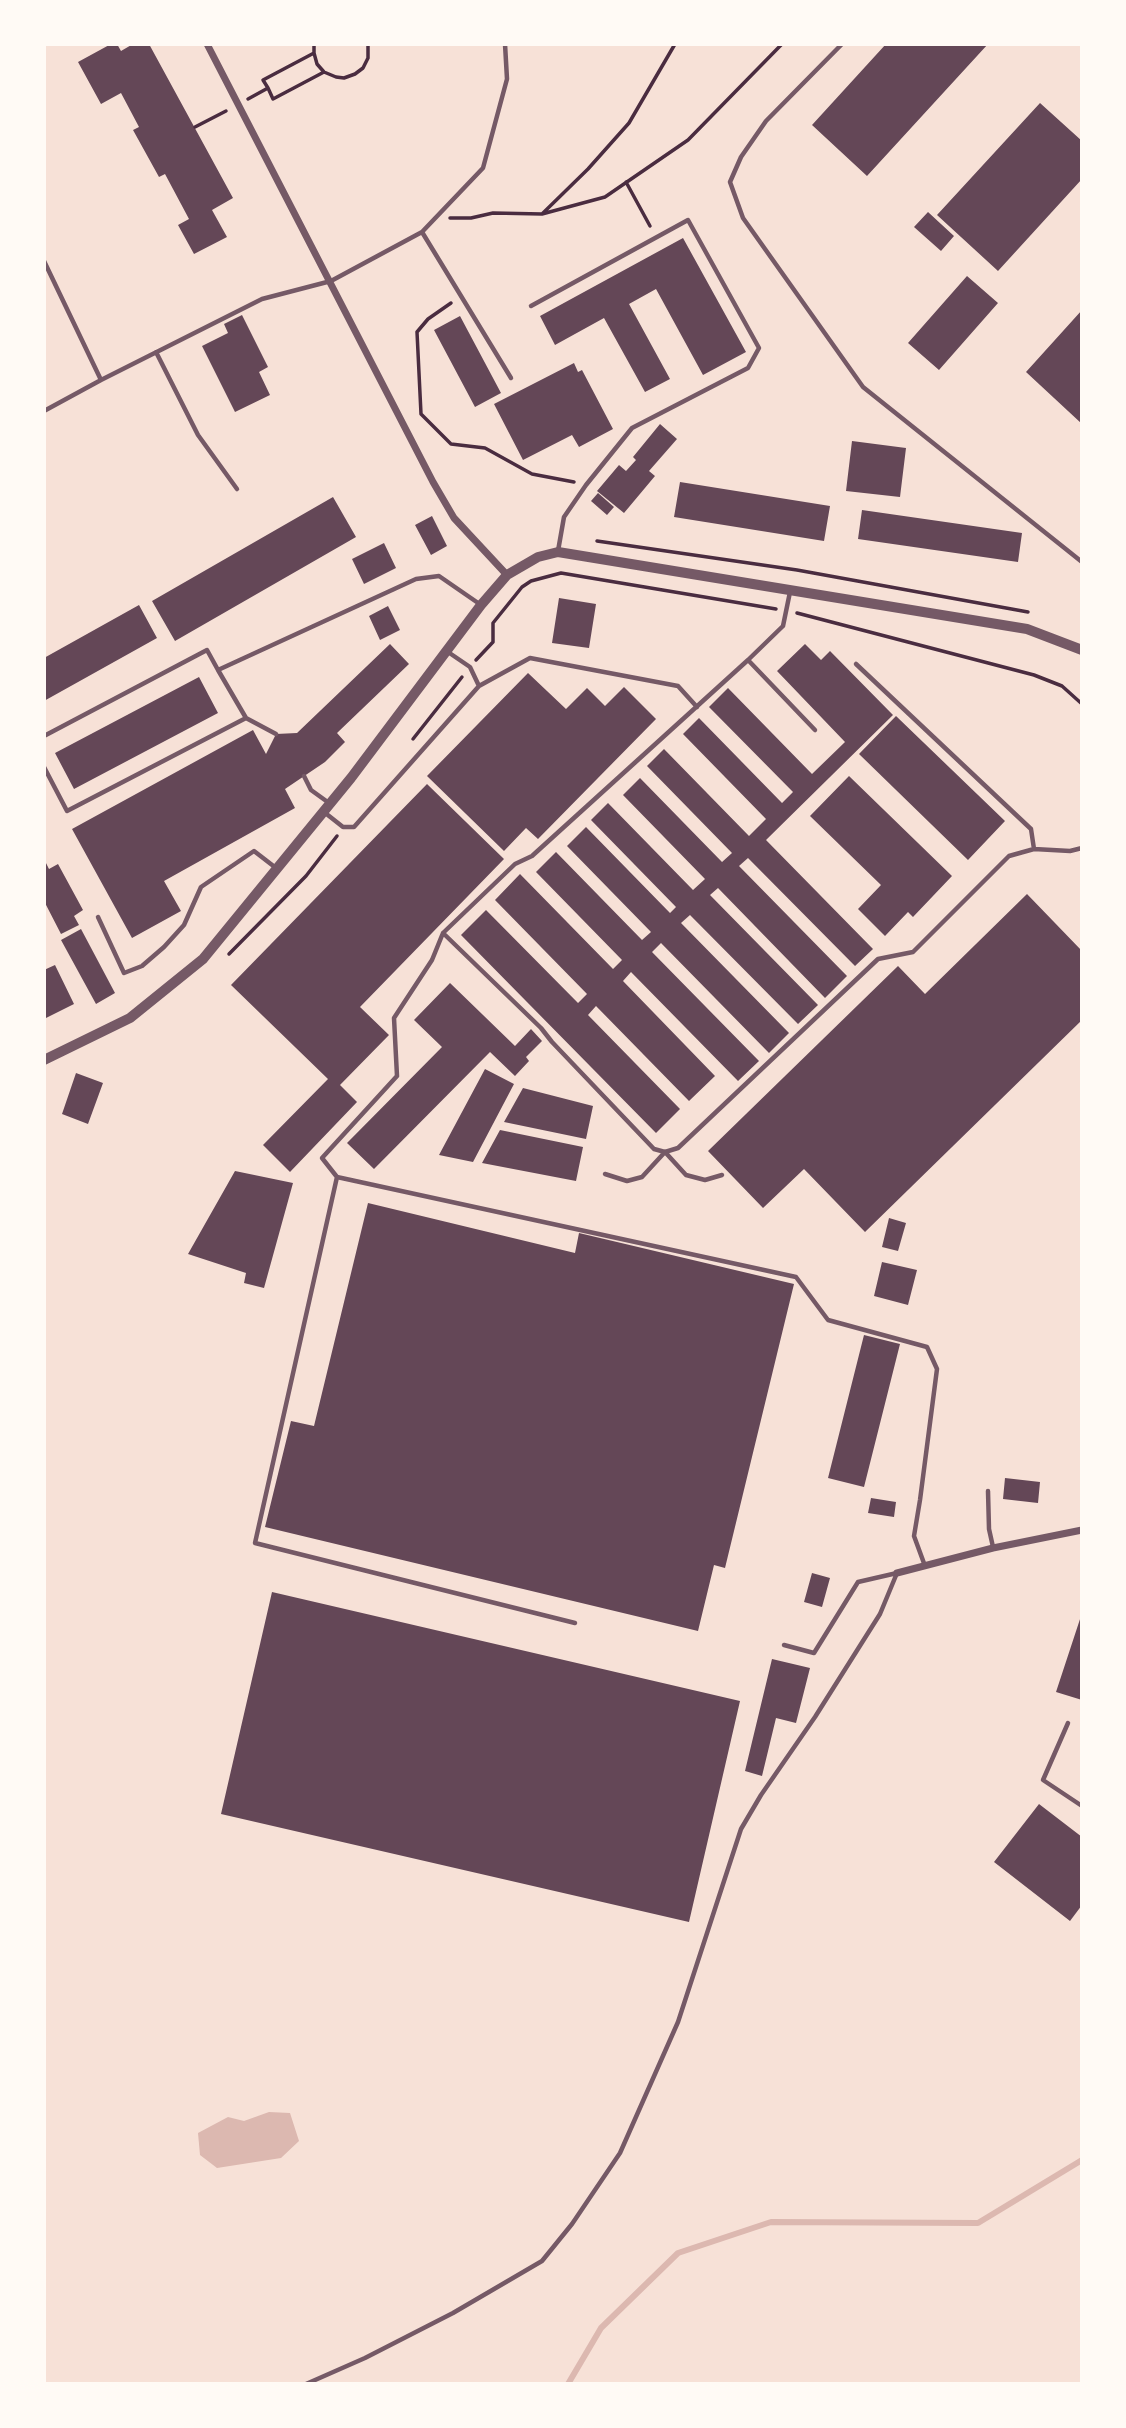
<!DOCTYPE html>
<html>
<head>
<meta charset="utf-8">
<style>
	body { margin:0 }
	#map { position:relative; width:1126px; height:2428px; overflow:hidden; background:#f7e1d7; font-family:"Work Sans",sans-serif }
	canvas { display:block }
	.frame { position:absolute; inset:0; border:46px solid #fffaf5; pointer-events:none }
</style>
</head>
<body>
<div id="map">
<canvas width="1126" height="2428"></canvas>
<div class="frame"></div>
</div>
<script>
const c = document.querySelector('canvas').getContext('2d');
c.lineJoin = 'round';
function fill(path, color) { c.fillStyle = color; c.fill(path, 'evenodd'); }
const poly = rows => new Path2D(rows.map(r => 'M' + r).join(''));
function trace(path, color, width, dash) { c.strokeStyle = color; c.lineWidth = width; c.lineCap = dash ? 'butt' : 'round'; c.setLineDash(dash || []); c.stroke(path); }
const water = poly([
	[269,2112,290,2113,299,2141,281,2158,217,2168,200,2155,198,2133,228,2117,244,2121]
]);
const stream = poly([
	[568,2384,601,2328,678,2253,771,2222,978,2223,1082,2160]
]);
const building = poly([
	[111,44,117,44,121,51,133,44,149,44,233,198,212,210,227,237,194,254,178,225,189,219,165,174,159,177,133,130,139,127,121,93,101,104,78,62],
	[886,44,988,44,867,176,812,125],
	[1040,103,1082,141,1082,179,998,271,937,215],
	[928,212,954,236,941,251,914,227],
	[683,238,746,352,703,375,656,289,629,304,670,379,645,392,604,318,555,345,540,316],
	[967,276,998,303,939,370,908,343],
	[1082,310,1082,424,1026,372],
	[242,315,268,367,259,372,270,395,235,412,202,346,228,333,224,324],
	[460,316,501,393,475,407,434,330],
	[574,363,578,372,582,370,613,429,579,447,572,435,523,460,494,404],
	[660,424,677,439,649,471,655,476,624,513,597,491,619,465,626,471,636,460,633,457],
	[852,441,906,448,900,497,846,491],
	[680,482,830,506,824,541,674,517],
	[598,493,614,507,607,515,591,501],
	[333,497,356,537,175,641,152,601],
	[862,510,1022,533,1018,562,858,539],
	[432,516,447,546,431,555,415,525],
	[384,543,396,568,364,584,352,559],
	[559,598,596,604,589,648,552,643],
	[139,605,157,638,44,701,44,658],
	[388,606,400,630,380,640,369,616],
	[390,644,409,664,337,733,345,742,325,762,285,789,295,808,164,881,181,911,132,938,72,829,253,730,266,754,276,734,297,733],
	[805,644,821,660,830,651,893,715,766,840,873,949,855,966,748,858,739,866,847,976,825,998,718,888,710,895,818,1005,798,1024,690,915,681,923,789,1033,769,1053,661,943,652,952,759,1061,738,1081,631,972,623,981,715,1076,689,1101,596,1006,588,1015,680,1109,656,1133,461,935,486,910,578,1003,587,994,495,900,520,874,613,969,622,960,536,872,556,852,642,940,651,932,567,846,586,827,670,913,676,907,591,820,608,803,693,890,705,879,623,795,640,778,722,862,732,853,647,766,664,749,749,836,766,819,683,734,699,718,782,803,793,792,709,707,728,688,812,774,845,742,777,671],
	[528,673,566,709,587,688,605,706,624,687,656,719,538,839,526,828,504,851,427,776],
	[199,677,218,713,74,789,55,753],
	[896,716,1005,821,968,860,859,754],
	[849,776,952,876,913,917,908,912,885,936,858,909,881,885,810,816],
	[427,784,504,859,360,1007,389,1035,340,1085,357,1102,290,1172,263,1145,328,1079,231,985],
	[44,859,49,869,58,864,83,910,74,916,79,925,61,934,44,901],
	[1027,894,1082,951,1082,1020,865,1232,804,1169,763,1208,708,1151,898,966,925,994],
	[81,929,115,993,96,1004,61,940],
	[55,965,74,1004,44,1019,44,970],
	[450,983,515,1046,531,1029,542,1041,526,1057,529,1061,515,1076,490,1052,374,1169,347,1143,442,1047,414,1020],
	[485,1069,514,1084,473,1162,439,1155],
	[76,1073,103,1083,88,1124,62,1114],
	[523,1088,593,1106,586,1139,504,1122],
	[500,1130,583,1147,576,1181,482,1163],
	[235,1171,293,1183,264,1288,244,1283,246,1273,188,1254],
	[368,1203,575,1253,579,1233,794,1284,725,1568,714,1565,698,1631,265,1527,291,1421,314,1426],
	[889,1218,906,1223,898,1251,882,1247],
	[882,1262,917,1270,908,1305,874,1296],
	[864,1335,900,1344,864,1487,828,1478],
	[1005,1478,1040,1482,1038,1503,1003,1499],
	[871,1498,896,1502,894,1517,868,1513],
	[812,1573,830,1578,822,1607,804,1602],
	[272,1592,740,1701,689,1922,221,1814],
	[1082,1613,1082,1700,1056,1692],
	[772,1659,810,1668,796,1723,776,1718,762,1776,745,1771],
	[1039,1804,1082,1837,1082,1905,1070,1921,994,1862]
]);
const path = poly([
	[314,44,314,53,317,64,324,72,336,77,344,78,355,74,363,68,368,58,368,44],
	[675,44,629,123,588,169,542,214,605,197,688,140,782,44],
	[314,53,263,80,268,88,273,99,324,72],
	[248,99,268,88],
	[195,127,226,111],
	[626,182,650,226],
	[450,218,471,218,493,213,542,214],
	[451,303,428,319,417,332,421,414,451,444,485,448,532,474,574,482],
	[597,541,797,570,1028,612],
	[797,613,1034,675,1062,686,1082,704],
	[476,660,493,642,493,623,522,587,531,581,561,573,776,609],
	[413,739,462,677],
	[229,954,306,876,337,836]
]);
const service = poly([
	[842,44,766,121,741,157,730,182,743,218,863,387,1082,562],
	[422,232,511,378],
	[44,261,101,380,44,411],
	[531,306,688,220,759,348,748,368,632,428,586,485,564,517,558,551],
	[156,352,198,435,237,489],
	[101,380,262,299,331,281,422,232,483,168,507,79,505,44],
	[748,660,783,626,790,592],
	[856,664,1031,829,1034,849],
	[218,670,246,718,276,734],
	[479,686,530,658,678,686,697,707],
	[815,730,748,660,532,856,515,864,443,933,541,1028,552,1042,654,1149,665,1152,678,1148,878,959,913,952,1009,856,1034,849,1070,851,1082,848],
	[44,736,207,650,218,670,416,579,439,576,481,605],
	[44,767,67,811,246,718],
	[304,776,311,790,329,803],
	[324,812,343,827,354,827,479,686,470,667,448,652],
	[98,917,124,973,142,966,164,947,184,925,201,887,254,851,276,868],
	[605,1174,627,1181,642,1177,665,1152,686,1175,705,1180,722,1175],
	[337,1177,322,1158,397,1076,394,1018,432,960,443,933],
	[988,1491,989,1529,993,1547],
	[575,1623,255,1543,337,1177,796,1277,828,1320,927,1347,937,1369,920,1500,914,1536,925,1566],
	[1068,1723,1043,1780,1082,1806],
	[306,2384,365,2358,453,2313,542,2261,572,2224,620,2153,678,2022,741,1829,761,1795,815,1717,880,1614,897,1573,858,1582,814,1653,784,1645]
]);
const minor = poly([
	[207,44,433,482,454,518,507,575],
	[897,1573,993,1548,1082,1530]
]);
const tertiary = poly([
	[44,1060,130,1018,203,959,351,778,481,605,507,575,538,557,558,552,1027,629,1082,650]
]);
fill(water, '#dcb8b0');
trace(stream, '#dcb8b0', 6);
fill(building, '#644757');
trace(path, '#4a2c40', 3.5);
trace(service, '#755966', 4.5);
trace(minor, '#755966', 7);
trace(tertiary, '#755966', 10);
</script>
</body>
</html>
